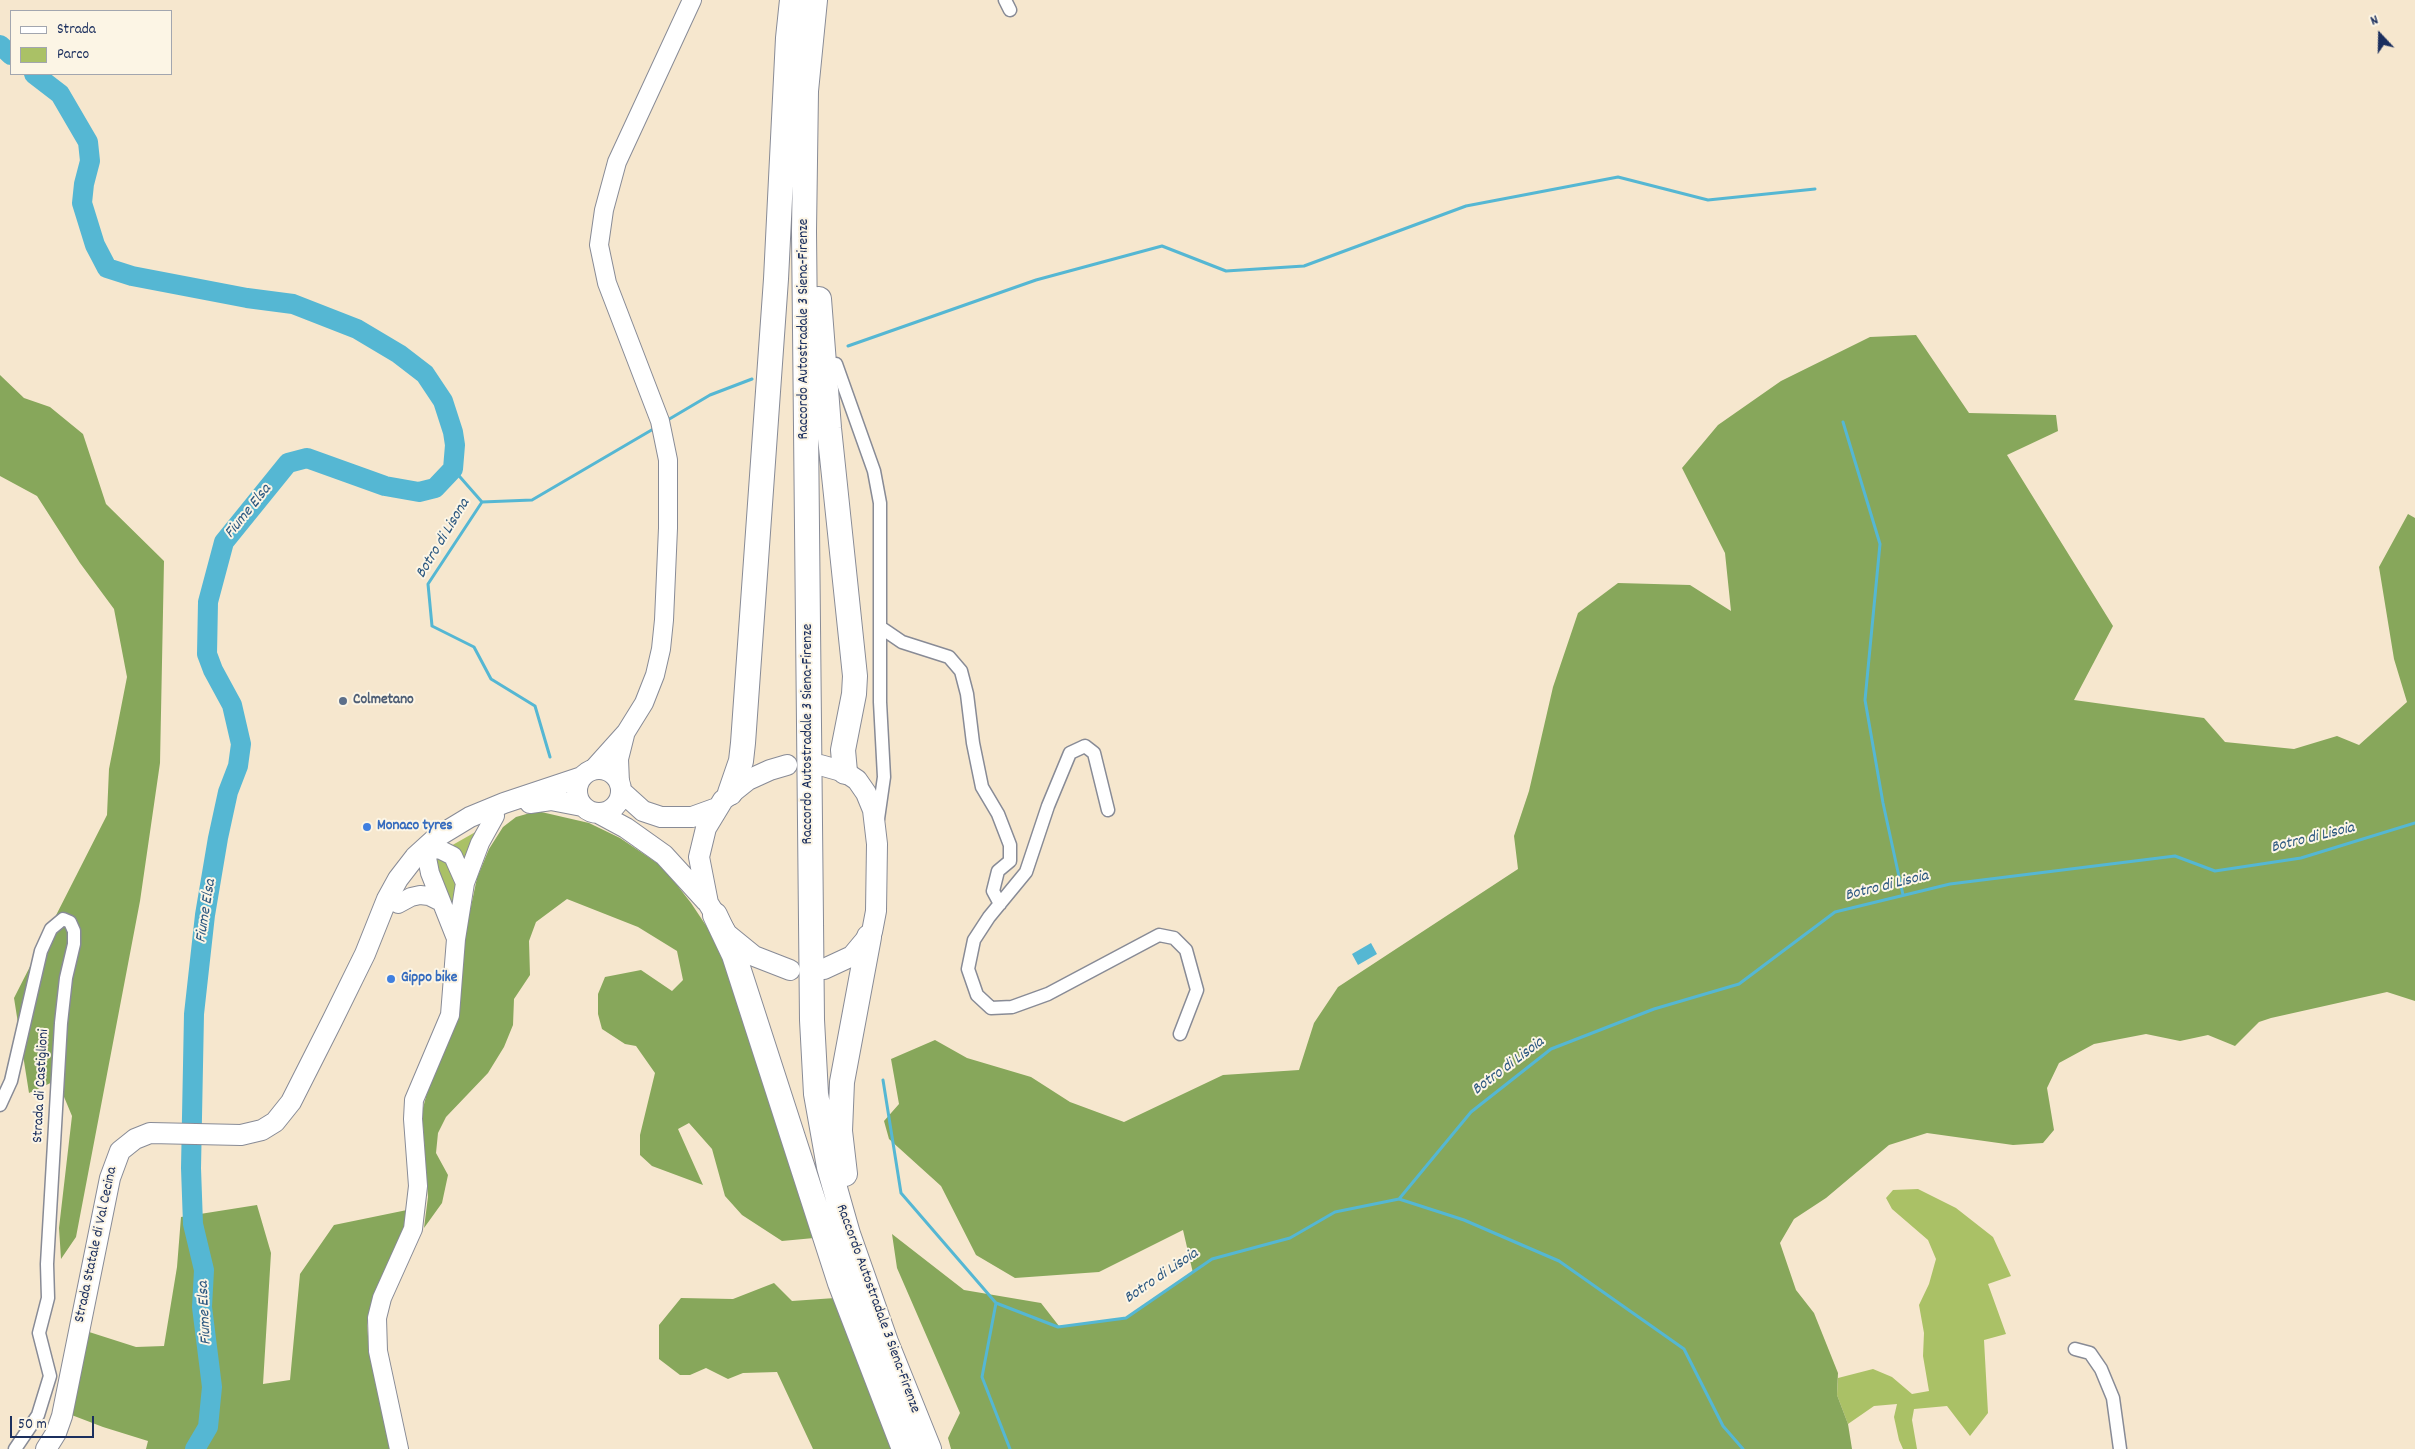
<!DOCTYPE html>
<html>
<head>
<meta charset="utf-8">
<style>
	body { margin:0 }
	#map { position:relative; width:2415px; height:1449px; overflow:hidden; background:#f6e7ce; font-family:Dekko,sans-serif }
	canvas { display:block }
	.legend { position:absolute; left:10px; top:10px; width:162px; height:65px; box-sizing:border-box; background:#fcf5e5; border:1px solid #a2a6af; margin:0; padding:6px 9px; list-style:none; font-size:15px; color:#1b2f5e }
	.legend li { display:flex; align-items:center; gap:10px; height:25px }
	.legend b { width:25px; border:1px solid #a2a6af }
	.north { position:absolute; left:2355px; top:10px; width:50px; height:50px; -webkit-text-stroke:4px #fcf5e5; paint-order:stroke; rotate:339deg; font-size:14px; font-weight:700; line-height:20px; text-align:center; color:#1b2f5e }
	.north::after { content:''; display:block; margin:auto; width:18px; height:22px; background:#1b2f5e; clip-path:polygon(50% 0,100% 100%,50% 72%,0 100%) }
	.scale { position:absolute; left:10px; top:1416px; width:84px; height:22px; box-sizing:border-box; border:2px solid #1b2f5e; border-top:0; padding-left:6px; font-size:15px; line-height:18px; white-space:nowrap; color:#1b2f5e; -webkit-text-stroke:4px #fcf5e5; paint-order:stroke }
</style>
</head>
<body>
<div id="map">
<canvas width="2415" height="1449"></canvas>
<ul class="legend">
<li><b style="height:6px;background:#fff"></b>Strada</li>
<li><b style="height:14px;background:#aac166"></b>Parco</li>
</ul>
<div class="north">N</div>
<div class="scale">50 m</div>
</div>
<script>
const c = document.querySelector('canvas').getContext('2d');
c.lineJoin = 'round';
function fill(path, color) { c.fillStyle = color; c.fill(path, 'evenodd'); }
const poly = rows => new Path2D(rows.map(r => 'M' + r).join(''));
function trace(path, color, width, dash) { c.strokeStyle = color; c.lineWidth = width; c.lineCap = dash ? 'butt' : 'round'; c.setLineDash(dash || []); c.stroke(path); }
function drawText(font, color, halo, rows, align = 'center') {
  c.font = font + ' Dekko,sans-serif'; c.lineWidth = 4; c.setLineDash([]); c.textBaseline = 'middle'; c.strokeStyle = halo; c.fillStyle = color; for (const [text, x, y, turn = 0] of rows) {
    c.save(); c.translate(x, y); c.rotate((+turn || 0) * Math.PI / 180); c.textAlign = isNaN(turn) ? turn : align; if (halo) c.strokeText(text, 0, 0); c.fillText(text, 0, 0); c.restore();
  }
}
const green = poly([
	[479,830,466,862,449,847],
	[438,857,446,858,458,878,454,913,441,892,435,861],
	[1918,1189,1956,1208,1993,1237,2011,1276,1988,1284,2006,1334,1984,1340,1988,1413,1970,1436,1947,1406,1914,1409,1912,1420,1917,1449,1903,1449,1899,1440,1894,1417,1897,1404,1874,1406,1848,1424,1837,1395,1838,1378,1873,1369,1892,1377,1912,1394,1929,1391,1923,1356,1924,1333,1919,1305,1929,1284,1936,1259,1928,1240,1892,1209,1886,1198,1893,1190]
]);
const forest = poly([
	[1916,335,1969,413,2056,415,2058,431,2007,455,2113,626,2074,700,2204,718,2225,742,2294,749,2337,736,2359,745,2407,702,2394,659,2379,567,2408,514,2415,518,2415,1001,2387,992,2271,1018,2259,1022,2235,1046,2208,1035,2180,1041,2146,1034,2094,1044,2059,1063,2047,1088,2054,1130,2043,1143,2013,1145,1927,1133,1889,1145,1826,1198,1794,1219,1780,1243,1796,1290,1814,1313,1838,1373,1837,1395,1848,1424,1852,1449,951,1449,948,1438,960,1413,897,1268,892,1234,964,1290,1041,1303,1059,1326,1126,1318,1193,1273,1183,1230,1099,1272,1015,1278,976,1255,941,1186,889,1139,884,1121,899,1104,891,1059,935,1040,967,1058,1031,1077,1070,1102,1124,1122,1223,1075,1299,1070,1314,1023,1338,987,1518,869,1514,836,1529,791,1553,687,1578,613,1618,583,1690,585,1731,611,1725,553,1682,468,1718,425,1781,381,1870,337],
	[0,375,24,398,50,407,83,434,106,504,164,561,160,763,140,901,76,1237,61,1259,59,1228,72,1116,57,1080,29,1093,14,998,107,815,109,769,127,677,114,609,80,563,37,496,0,476],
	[537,811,589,823,620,838,663,867,691,903,719,945,814,1238,782,1241,742,1215,725,1196,712,1149,689,1123,678,1129,703,1185,652,1166,640,1155,640,1135,655,1073,636,1046,625,1044,602,1029,598,1014,598,994,605,977,641,970,672,991,683,980,677,951,638,927,567,899,536,922,529,941,530,975,514,999,513,1025,504,1047,488,1073,446,1117,438,1133,436,1153,448,1175,442,1203,424,1228,428,1197,422,1112,431,1077,459,1015,464,939,477,878,489,849,503,827,516,817],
	[257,1205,271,1253,263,1384,290,1380,300,1274,334,1225,407,1210,404,1228,371,1305,367,1325,369,1347,392,1449,146,1449,148,1441,103,1427,69,1414,86,1331,136,1347,164,1346,177,1267,181,1217],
	[774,1283,792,1301,835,1298,895,1449,813,1449,777,1372,743,1373,728,1379,706,1368,690,1375,680,1375,659,1359,659,1325,681,1298,733,1299]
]);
const water = poly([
	[1371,943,1377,954,1358,965,1352,954]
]);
const stream = poly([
	[848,346,1036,280,1162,246,1226,271,1304,266,1466,206,1618,177,1708,200,1815,189],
	[666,421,710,395,752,379],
	[1843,422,1880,544,1865,700,1883,803,1903,895],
	[453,469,482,502,428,584,432,626,474,647,491,679,535,706,550,757],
	[482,502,532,500,655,428],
	[883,1080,901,1193,996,1303,1058,1327,1126,1318,1212,1259,1290,1238,1335,1212,1399,1199,1471,1112,1551,1049,1654,1009,1739,984,1835,912,1950,884,2175,856,2215,871,2301,858,2415,823],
	[1399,1199,1464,1220,1559,1261,1684,1349,1723,1426,1743,1449],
	[996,1303,982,1377,1010,1449]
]);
const river = poly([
	[0,45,11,55],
	[34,74,60,94,88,142,90,161,84,184,82,203,95,245,107,268,132,276,247,298,293,304,357,329,399,354,425,374,443,401,453,432,455,445,453,469,435,488,419,492,385,486,307,458,288,463,224,542,208,602,207,654,213,670,232,705,241,744,238,766,228,792,218,838,205,915,194,1014,191,1168,193,1224,204,1270,202,1307,212,1387,208,1427,195,1449]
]);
const street = poly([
	[1005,0,1010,10],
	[836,364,874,471,880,503,880,702,884,777,878,819],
	[880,627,902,642,949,657,961,671,967,694,973,743,982,787,998,814,1010,845,1010,861,998,871,993,891,1000,904],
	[1108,810,1094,753,1085,746,1070,753,1048,806,1026,872,989,917,974,940,968,969,977,995,991,1008,1012,1007,1048,994,1159,935,1174,938,1186,950,1197,990,1180,1034],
	[0,1105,11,1081,41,951,51,929,63,919,70,922,74,931,74,944,66,978,61,1023,47,1264,48,1298,39,1333,50,1376,38,1415,15,1449],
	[2075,1349,2090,1353,2101,1369,2113,1398,2120,1449]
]);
const secondary = poly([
	[591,771,626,732,644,703,655,675,661,649,664,620,668,528,668,460,660,421,607,283,599,245,604,210,617,162,692,0],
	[620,783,619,759,625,735],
	[430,850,427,858,430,873,455,936],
	[430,850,439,849,453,856,465,883],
	[398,904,411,897,420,895,429,896,441,902],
	[399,1449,378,1351,377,1318,382,1298,413,1229,418,1186,413,1119,414,1100,450,1015,456,939,465,883,480,843,495,816]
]);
const primary = poly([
	[787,765,770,770,748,780,723,800,706,828,699,857,708,903,727,934,754,956,790,970],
	[820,765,845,772,857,780,866,793,873,810,877,844,876,911,872,932,852,956,824,969],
	'577 791a22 22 0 1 1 44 0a22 22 0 1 1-44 0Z',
	[622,792,643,811,661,817,692,817,717,808],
	[530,803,551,800,582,806],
	[600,814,626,828,664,855,706,901],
	[46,1449,56,1433,62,1416,110,1178,120,1151,135,1139,150,1133,241,1135,262,1130,275,1122,291,1102,332,1021,365,954,387,899,398,879,415,857,437,837,470,817,504,803,582,777]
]);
const highway = poly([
	[815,0,806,91,804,231,812,1020,816,1094,829,1167,848,1234,886,1342,929,1449],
	[819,299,829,428,855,676,854,694,843,750,845,772],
	[730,793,741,761,743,743,776,279,788,38,792,0],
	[715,915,734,955,840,1283,904,1449],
	[845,1174,840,1131,842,1082,869,937]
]);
const markers = [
	[343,701,5,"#5c6f8a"],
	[367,827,5,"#3f7fe0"],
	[391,979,5,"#3f7fe0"]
];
const streetNames = [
	["Raccordo Autostradale 3 Siena-Firenze",805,329,-90],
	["Raccordo Autostradale 3 Siena-Firenze",809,734,-90],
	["Strada di Castiglioni",42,1086,-87],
	["Strada Statale di Val Cecina",97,1245,-78],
	["Raccordo Autostradale 3 Siena-Firenze",877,1309,70]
];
const serviceNames = [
	["Colmetano",353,701]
];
const shopNames = [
	["Monaco tyres",377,827],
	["Gippo bike",401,979]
];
const waterNames = [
	["Fiume Elsa",249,512,-51],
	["Botro di Lisona",444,539,-59],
	["Botro di Lisoia",2313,839,-14],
	["Botro di Lisoia",1887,887,-14],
	["Fiume Elsa",207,911,-81],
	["Botro di Lisoia",1509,1067,-37],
	["Botro di Lisoia",1162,1277,-34],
	["Fiume Elsa",206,1313,-93]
];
fill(green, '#aac166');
fill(forest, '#87a75b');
fill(water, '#55b7d3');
trace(stream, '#55b7d3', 3);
trace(river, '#55b7d3', 20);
trace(street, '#888b96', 15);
trace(secondary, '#888b96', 20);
trace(primary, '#888b96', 22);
trace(highway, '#888b96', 26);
trace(street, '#fff', 12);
trace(secondary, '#fff', 18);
trace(primary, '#fff', 20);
trace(highway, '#fff', 24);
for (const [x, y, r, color] of markers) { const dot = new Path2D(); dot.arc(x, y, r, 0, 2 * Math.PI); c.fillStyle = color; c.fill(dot); trace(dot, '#fcf5e5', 2); }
drawText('15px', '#1b2f5e', '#fcf5e5', streetNames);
drawText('bold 15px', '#4e5e75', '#fcf5e5', serviceNames, 'left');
drawText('bold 15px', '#366cbe', '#fcf5e5', shopNames, 'left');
drawText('italic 16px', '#2c5881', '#fcf5e5', waterNames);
</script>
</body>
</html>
